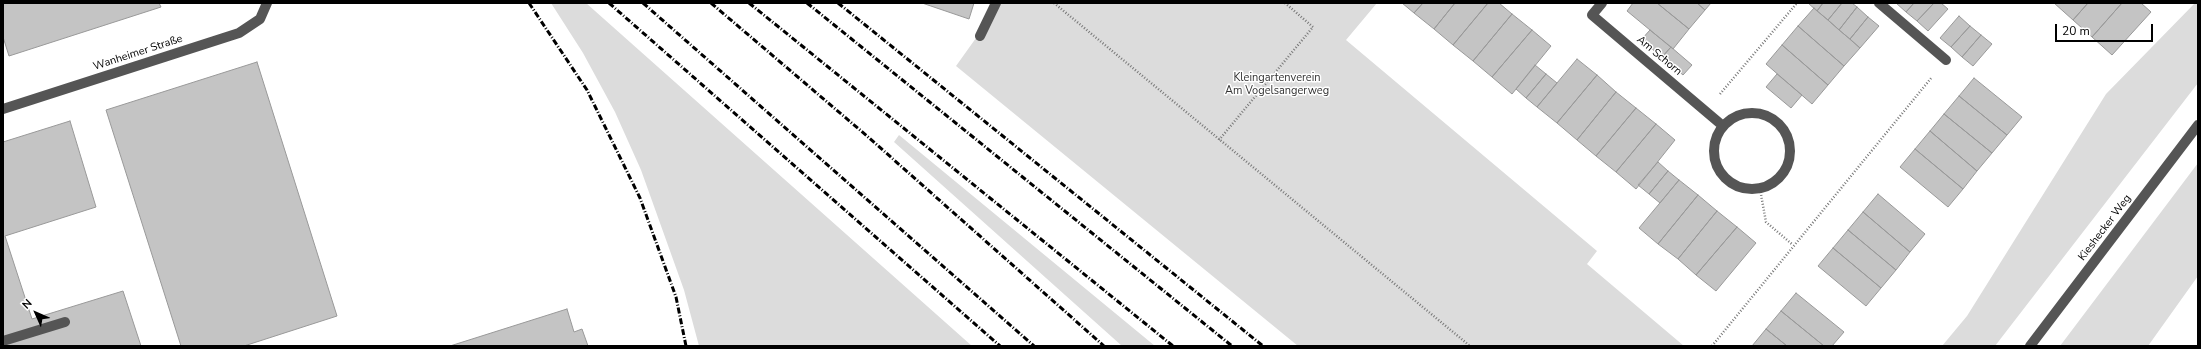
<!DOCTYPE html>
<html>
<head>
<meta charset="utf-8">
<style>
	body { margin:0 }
	#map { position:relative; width:2201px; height:349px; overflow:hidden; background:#fff; font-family:"Nunito Sans",sans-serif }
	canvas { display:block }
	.frame { position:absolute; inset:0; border:4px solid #000; pointer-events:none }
	.north { position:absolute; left:16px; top:293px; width:40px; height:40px; -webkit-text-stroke:3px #fff; paint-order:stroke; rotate:315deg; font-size:11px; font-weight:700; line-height:16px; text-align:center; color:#000 }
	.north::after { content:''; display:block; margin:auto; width:14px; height:18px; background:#000; clip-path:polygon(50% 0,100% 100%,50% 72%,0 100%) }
	.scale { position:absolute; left:2055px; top:24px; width:98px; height:18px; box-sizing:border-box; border:2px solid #000; border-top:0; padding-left:5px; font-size:12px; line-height:14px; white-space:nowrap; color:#000; -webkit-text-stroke:3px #fff; paint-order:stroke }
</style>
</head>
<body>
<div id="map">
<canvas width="2201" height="349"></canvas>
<div class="frame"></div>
<div class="north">N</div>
<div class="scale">20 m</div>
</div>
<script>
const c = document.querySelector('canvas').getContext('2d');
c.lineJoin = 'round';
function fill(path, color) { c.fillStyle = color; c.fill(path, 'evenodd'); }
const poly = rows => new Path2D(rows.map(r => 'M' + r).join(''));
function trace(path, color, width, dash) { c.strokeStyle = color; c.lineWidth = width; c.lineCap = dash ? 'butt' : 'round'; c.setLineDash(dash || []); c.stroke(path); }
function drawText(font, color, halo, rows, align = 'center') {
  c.font = font + ' "Nunito Sans",sans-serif'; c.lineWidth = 3; c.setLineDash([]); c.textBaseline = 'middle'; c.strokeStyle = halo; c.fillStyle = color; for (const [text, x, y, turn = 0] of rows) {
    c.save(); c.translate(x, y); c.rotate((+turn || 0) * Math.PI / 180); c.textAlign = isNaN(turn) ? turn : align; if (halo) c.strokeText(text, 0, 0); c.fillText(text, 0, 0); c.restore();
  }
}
const green = poly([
	[551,3,586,3,972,346,699,346,684,290,641,170,615,112,583,53],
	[1001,3,1377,3,1346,40,1597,251,1587,264,1684,346,1298,346,956,66],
	[2195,3,2198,3,2198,83,1995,346,1942,346,1967,316,2106,94],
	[899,135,1155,346,1122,346,894,142],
	[2198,163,2198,276,2148,346,2060,346]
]);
const building = poly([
	[3,3,159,3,161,7,9,56,3,37,3,3],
	[922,3,974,3,969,19,922,3],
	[1402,3,1423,3,1414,13,1402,3],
	[1423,3,1455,3,1434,29,1414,13,1423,3],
	[1455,3,1488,3,1453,45,1434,29,1455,3],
	[1488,3,1499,3,1512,14,1473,61,1453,45,1488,3],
	[1633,3,1657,3,1689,29,1673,49,1627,11,1633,3],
	[1657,3,1697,3,1705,10,1689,29,1657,3],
	[1697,3,1711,3,1705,10,1697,3],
	[1808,3,1823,3,1817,11,1808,3],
	[1823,3,1842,3,1828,20,1817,11,1823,3],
	[1842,3,1852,3,1857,7,1839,30,1828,20,1842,3],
	[1896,3,1914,3,1906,12,1896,3],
	[1914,3,1934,3,1917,21,1906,12,1914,3],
	[1934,3,1941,3,1948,9,1928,31,1917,21,1934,3],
	[2054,3,2088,3,2073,20,2054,3],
	[2088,3,2122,3,2092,37,2073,20,2088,3],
	[2122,3,2141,3,2151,12,2112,55,2092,37,2122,3],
	[1857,7,1868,17,1850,39,1839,30,1857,7],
	[1814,8,1860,48,1844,66,1798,26,1814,8],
	[1512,14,1532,30,1492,77,1473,61,1512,14],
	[1959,16,1970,26,1951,47,1940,38,1959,16],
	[1868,17,1879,26,1860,48,1850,39,1868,17],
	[1798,26,1844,66,1828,85,1782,45,1798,26],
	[1970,26,1981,35,1962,57,1951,47,1970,26],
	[1532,30,1551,46,1512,94,1492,77,1532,30],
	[1650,30,1671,47,1662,57,1641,40,1650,30],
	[1981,35,1992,44,1973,66,1962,57,1981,35],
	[1782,45,1828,85,1812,104,1766,64,1782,45],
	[1671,47,1692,65,1683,75,1662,57,1671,47],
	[1577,59,1597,75,1557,123,1537,107,1577,59],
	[257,62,337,316,244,346,181,346,106,110,257,62],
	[1535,65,1546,74,1526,98,1516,89,1535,65],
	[1546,74,1557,83,1537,107,1526,98,1546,74],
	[1777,74,1802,95,1791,108,1766,87,1777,74],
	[1597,75,1616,92,1577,140,1557,123,1597,75],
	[1974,78,2022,117,2007,135,1959,96,1974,78],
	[1616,92,1636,108,1596,156,1577,140,1616,92],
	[1959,96,2007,135,1992,153,1944,114,1959,96],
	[1636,108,1656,124,1616,172,1596,156,1636,108],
	[1944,114,1992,153,1977,171,1930,131,1944,114],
	[70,121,96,207,5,236,32,319,123,291,141,346,3,346,3,142,70,121],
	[1656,124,1675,140,1636,189,1616,172,1656,124],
	[1930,131,1977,171,1963,189,1915,149,1930,131],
	[1915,149,1963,189,1948,207,1900,167,1915,149],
	[1658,162,1668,171,1649,194,1638,185,1658,162],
	[1668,171,1679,180,1660,203,1649,194,1668,171],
	[1679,180,1698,195,1658,244,1639,228,1679,180],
	[1878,194,1925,234,1910,252,1863,212,1878,194],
	[1698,195,1717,211,1678,259,1658,244,1698,195],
	[1717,211,1737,227,1696,275,1678,259,1717,211],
	[1863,212,1910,252,1896,270,1848,230,1863,212],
	[1737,227,1756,243,1716,291,1696,275,1737,227],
	[1848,230,1896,270,1881,288,1833,248,1848,230],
	[1833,248,1881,288,1866,306,1818,266,1833,248],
	[1796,293,1844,332,1832,346,1824,346,1781,311,1796,293],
	[567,309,574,332,582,329,588,346,450,346,567,309],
	[1781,311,1824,346,1787,346,1766,329,1781,311],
	[1766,329,1787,346,1752,346,1766,329]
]);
const path = poly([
	[1054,3,1470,346],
	[1720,94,1797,3],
	[1219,140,1313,27,1285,3],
	[1760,189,1766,222,1793,245],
	[1712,346,1932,77]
]);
const minor = poly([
	[1602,3,1592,15,1723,126],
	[1879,3,1946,60],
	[980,36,996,3],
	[3,109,239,33,260,19,267,3],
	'1714 151a38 38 0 1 1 76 0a38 38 0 1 1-76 0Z',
	[3,341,65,322],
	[2030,346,2198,125]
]);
const rail = poly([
	[529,3,587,90,640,198,676,297,686,346],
	[609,3,1000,346],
	[643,3,1034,346],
	[711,3,867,136,1104,346],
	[749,3,1173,346],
	[807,3,1232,346],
	[838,3,1263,346]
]);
const streetNames = [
	["Wanheimer Straße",138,53,-18],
	["Am Schorn",1659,56,40],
	["Kieshecker Weg",2105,228,-53]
];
const parkNames = [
	["Kleingartenverein",1277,78],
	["Am Vogelsangerweg",1277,91]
];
fill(green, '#dcdcdc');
fill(building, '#c4c4c4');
trace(building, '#999', 1);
trace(path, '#777', 2.5, [1, 2]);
trace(minor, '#555', 10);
trace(rail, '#000', 3, [6, 2, 1, 2]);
drawText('11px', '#000', '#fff', streetNames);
drawText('11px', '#333', '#fff', parkNames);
</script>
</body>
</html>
